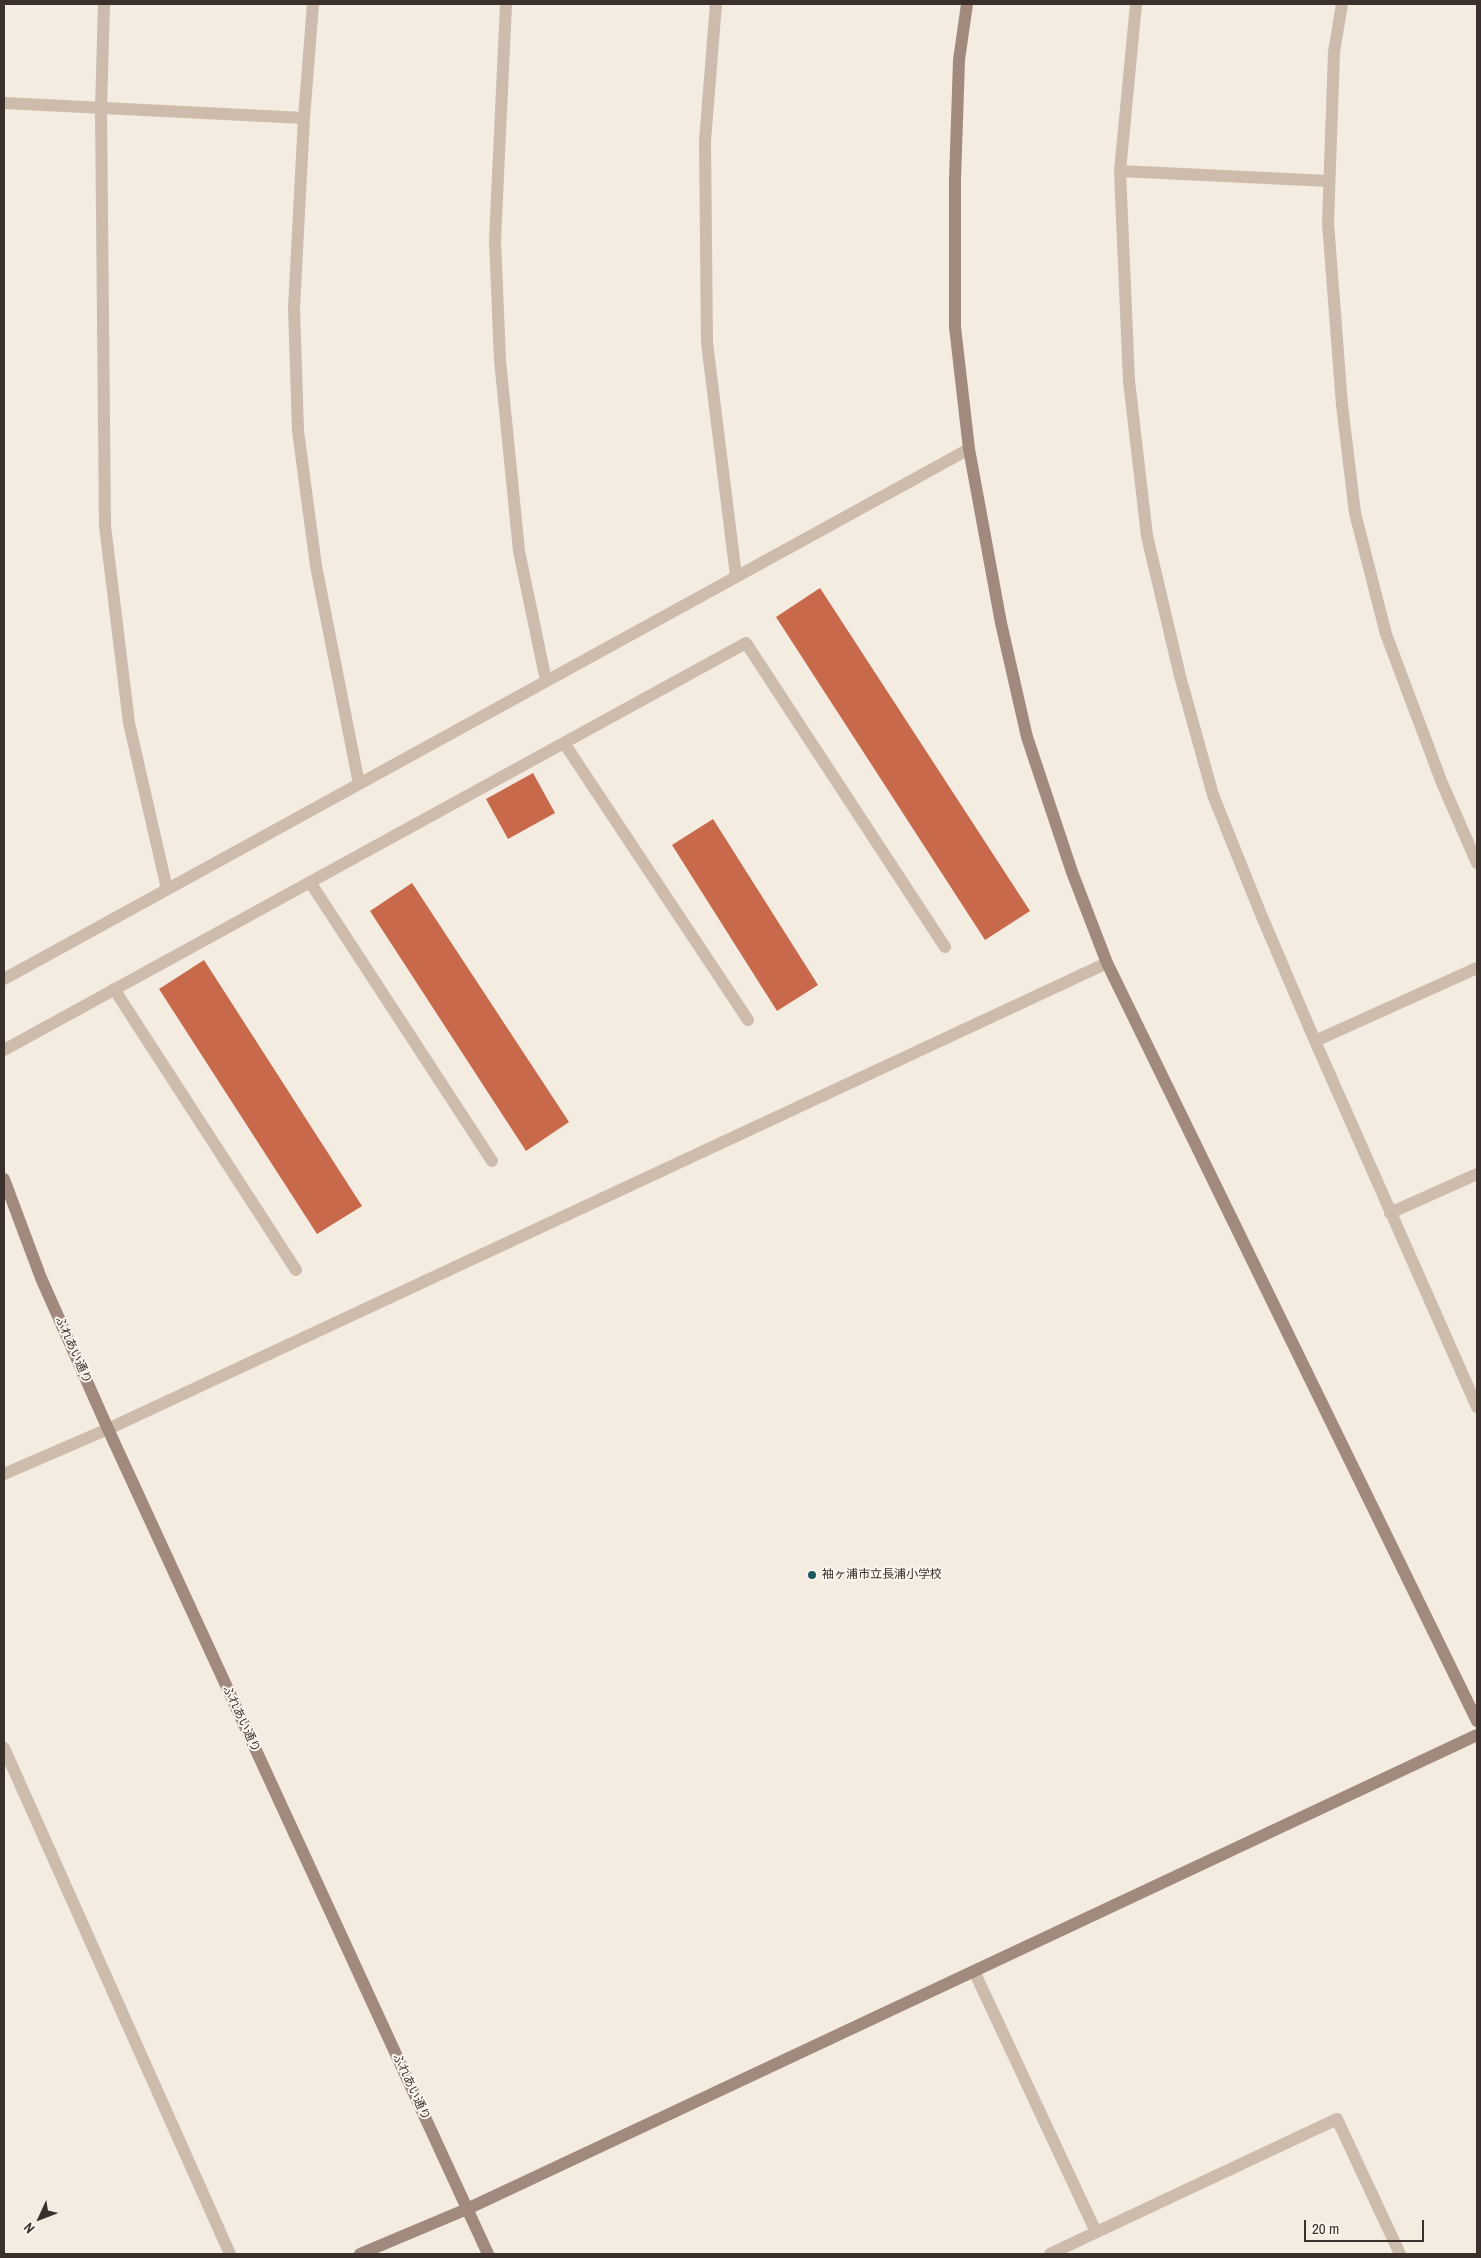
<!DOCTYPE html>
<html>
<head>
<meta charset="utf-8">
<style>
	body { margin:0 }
	#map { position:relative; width:1481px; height:2258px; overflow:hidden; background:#f4ebe1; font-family:"Archivo Narrow",sans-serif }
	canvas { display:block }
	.frame { position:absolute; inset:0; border:5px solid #3b302b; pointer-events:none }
	.north { position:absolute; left:15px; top:2193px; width:50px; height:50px; -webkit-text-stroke:4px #fbf5ee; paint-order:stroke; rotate:227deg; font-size:14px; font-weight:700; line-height:20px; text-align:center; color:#3b302b }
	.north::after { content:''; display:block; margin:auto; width:18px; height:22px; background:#3b302b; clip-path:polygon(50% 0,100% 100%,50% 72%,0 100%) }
	.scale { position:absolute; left:1304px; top:2220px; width:120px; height:22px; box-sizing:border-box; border:2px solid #3b302b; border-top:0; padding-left:6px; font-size:15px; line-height:18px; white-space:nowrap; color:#3b302b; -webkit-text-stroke:4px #fbf5ee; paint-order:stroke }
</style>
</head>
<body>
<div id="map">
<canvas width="1481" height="2258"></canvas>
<div class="frame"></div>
<div class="north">N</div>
<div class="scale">20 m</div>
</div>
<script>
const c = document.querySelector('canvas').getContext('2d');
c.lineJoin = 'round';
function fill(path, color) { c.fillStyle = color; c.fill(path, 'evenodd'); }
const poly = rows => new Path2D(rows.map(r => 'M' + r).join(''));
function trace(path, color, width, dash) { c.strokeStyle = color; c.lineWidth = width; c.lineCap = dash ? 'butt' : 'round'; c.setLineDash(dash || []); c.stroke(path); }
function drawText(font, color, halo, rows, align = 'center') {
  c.font = font + ' "Archivo Narrow","Noto Sans JP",sans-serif'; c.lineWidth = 4; c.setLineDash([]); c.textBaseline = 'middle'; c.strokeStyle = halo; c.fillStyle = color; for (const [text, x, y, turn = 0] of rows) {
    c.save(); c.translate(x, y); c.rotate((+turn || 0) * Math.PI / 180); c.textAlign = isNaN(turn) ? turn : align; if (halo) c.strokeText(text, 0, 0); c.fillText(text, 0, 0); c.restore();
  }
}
const building = poly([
	[820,588,1030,911,985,940,776,617],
	[533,773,555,813,508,839,486,799],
	[713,819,818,985,777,1011,672,845],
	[412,883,569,1122,526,1151,370,911],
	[204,960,362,1206,317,1234,159,989]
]);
const lane = poly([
	[564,743,748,1020],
	[310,882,492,1161],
	[114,989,296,1270],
	[4,1050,746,643,945,947]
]);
const street = poly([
	[104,4,101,109,105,526,129,723,167,889],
	[313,4,304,118,294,308,298,431,316,566,359,784],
	[506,4,495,240,500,360,519,551,546,681],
	[716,4,705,141,707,343,736,576],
	[1136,4,1120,171,1129,381,1147,536,1180,676,1213,795,1260,912,1315,1041,1477,1407],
	[1342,4,1334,52,1328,223,1342,405,1355,513,1386,634,1442,783,1477,863],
	[4,103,304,118],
	[1120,171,1329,181],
	[4,979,969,449],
	[1315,1041,1477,968],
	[1390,1213,1477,1174],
	[4,1474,108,1429,1107,963],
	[4,1748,230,2254],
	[974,1971,1096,2232],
	[1050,2254,1337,2119,1400,2254]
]);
const secondary = poly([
	[967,4,959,60,955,180,955,327,969,449,1001,623,1027,737,1072,872,1107,963,1477,1721],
	[4,1179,41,1278,108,1429,488,2254],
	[360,2254,467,2209,1477,1735]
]);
const markers = [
	[812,1575,5,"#1f5a5e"]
];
const streetNames = [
	["ふれあい通り",73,1350,66],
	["ふれあい通り",241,1719,65],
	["ふれあい通り",411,2087,65]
];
const poiNames = [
	["袖ヶ浦市立長浦小学校",822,1575]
];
fill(building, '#c8694b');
trace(lane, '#cdbbac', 12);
trace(street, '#cdbbac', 12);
trace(secondary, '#a18a7d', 12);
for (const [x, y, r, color] of markers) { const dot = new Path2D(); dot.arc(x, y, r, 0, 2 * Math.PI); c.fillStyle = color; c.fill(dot); trace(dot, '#fbf5ee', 2); }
drawText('12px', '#3b302b', '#fbf5ee', streetNames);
drawText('12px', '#3b302b', '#fbf5ee', poiNames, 'left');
</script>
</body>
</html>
